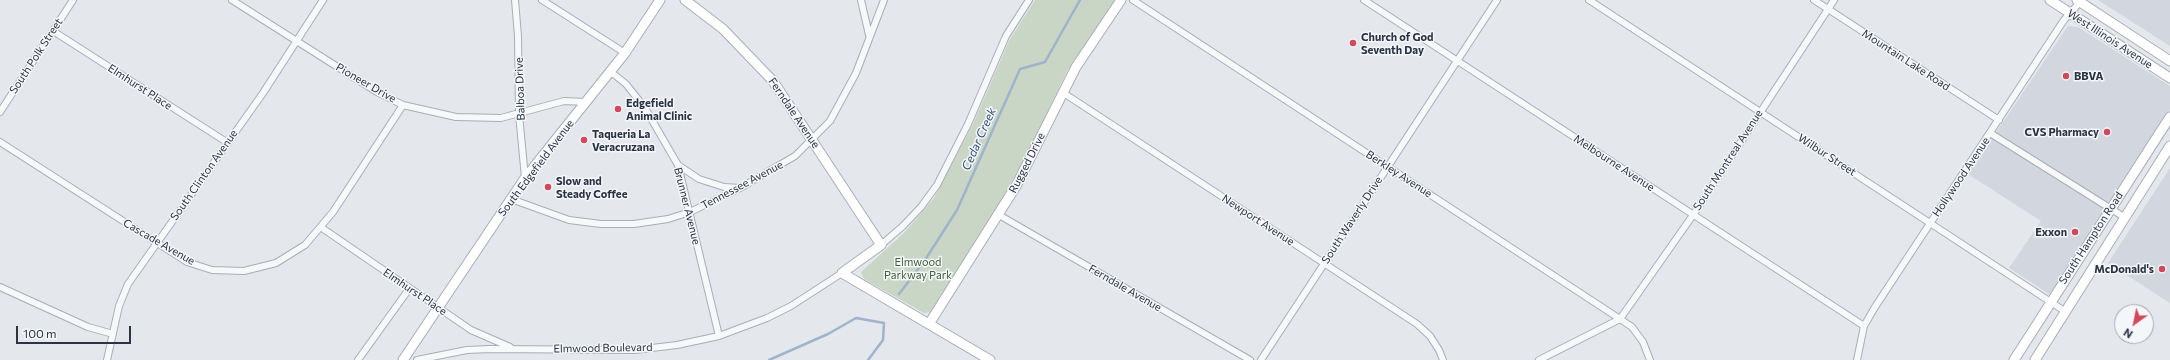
<!DOCTYPE html>
<html>
<head>
<meta charset="utf-8">
<style>
	body { margin:0 }
	#map { position:relative; width:2170px; height:360px; overflow:hidden; background:#e4e7ec; font-family:Commissioner,sans-serif }
	canvas { display:block }
	.north { position:absolute; left:2114px; top:304px; width:40px; height:40px; box-sizing:border-box; background:#f4f6f9; border:1px solid #a4a8b1; border-radius:50%; rotate:213deg; font-size:11px; font-weight:700; line-height:16px; text-align:center; color:#2b3445 }
	.north::after { content:''; display:block; margin:auto; width:14px; height:18px; background:#d1495b; clip-path:polygon(50% 0,100% 100%,50% 72%,0 100%) }
	.scale { position:absolute; left:16px; top:326px; width:115px; height:18px; box-sizing:border-box; border:2px solid #2b3445; border-top:0; padding-left:5px; font-size:12px; line-height:14px; white-space:nowrap; color:#2b3445; -webkit-text-stroke:3px #f4f6f9; paint-order:stroke }
</style>
</head>
<body>
<div id="map">
<canvas width="2170" height="360"></canvas>
<div class="north">N</div>
<div class="scale">100 m</div>
</div>
<script>
const c = document.querySelector('canvas').getContext('2d');
c.lineJoin = 'round';
function fill(path, color) { c.fillStyle = color; c.fill(path, 'evenodd'); }
const poly = rows => new Path2D(rows.map(r => 'M' + r).join(''));
function trace(path, color, width, dash) { c.strokeStyle = color; c.lineWidth = width; c.lineCap = dash ? 'butt' : 'round'; c.setLineDash(dash || []); c.stroke(path); }
function drawText(font, color, halo, rows, align = 'center') {
  c.font = font + ' Commissioner,sans-serif'; c.lineWidth = 3; c.setLineDash([]); c.textBaseline = 'middle'; c.strokeStyle = halo; c.fillStyle = color; for (const [text, x, y, turn = 0] of rows) {
    c.save(); c.translate(x, y); c.rotate((+turn || 0) * Math.PI / 180); c.textAlign = isNaN(turn) ? turn : align; if (halo) c.strokeText(text, 0, 0); c.fillText(text, 0, 0); c.restore();
  }
}
const built = poly([
	[2098,0,2170,0,2170,46],
	[2068,26,2078,27,2170,86,2170,110,2053,292,2049,294,2009,268,2041,221,1968,174],
	[2170,168,2170,303,2108,263]
]);
const green = poly([
	[1035,0,1116,0,1067,71,1028,152,980,238,932,312,924,313,864,279,861,272,904,233,934,198,973,124,1009,41]
]);
const stream = poly([
	[899,294,925,260,957,210,1020,69,1045,62,1080,0],
	[769,360,828,334,856,318,884,323,883,340,868,360]
]);
const street = poly([
	[232,0,377,92,403,105,456,117,501,118,564,101,586,102],
	[515,0,518,36,519,114,525,178],
	[542,0,625,53],
	[861,0,869,35],
	[1133,0,1620,319,1632,327,1643,342,1650,360],
	[1364,0,1864,326],
	[1589,0,2066,312],
	[1814,0,1999,120],
	[53,31,228,143],
	[611,72,626,84,645,108,678,165,719,336],
	[1062,92,1417,324,1430,336,1439,350,1443,360],
	[0,112,73,0],
	[1990,133,2124,217],
	[0,142,187,262,212,270,244,271,276,263,305,245,333,212,403,105],
	[678,165,699,179,724,187,740,188],
	[511,199,569,220,601,224,634,224,668,219,690,212,740,188,795,156,830,121,856,73,884,0],
	[999,215,1250,360],
	[322,228,471,330,510,347],
	[881,245,903,226,921,207,937,185,968,124,1006,36,1029,0],
	[0,287,88,327,113,334],
	[107,360,119,306,128,284,263,93,323,0],
	[358,360,409,289],
	[417,360,467,350,489,349,635,350,677,345,719,336,767,318,791,306,842,273],
	[1261,360,1497,0],
	[1539,360,1620,319,1693,215,1834,0],
	[1857,360,1864,326,1875,307,2064,20,2080,2]
]);
const secondary = poly([
	[685,0,723,29,773,81,881,245,842,273,990,360],
	[2050,0,2170,78],
	[2077,0,2170,61],
	[929,324,1016,186,1076,67,1121,0],
	[403,360,525,178,625,53,660,0],
	[2014,360,2170,117],
	[2035,360,2170,146]
]);
const markers = [
	[1353,43,4,"#d1495b"],
	[2066,76,4,"#d1495b"],
	[618,109,4,"#d1495b"],
	[2107,132,4,"#d1495b"],
	[584,140,4,"#d1495b"],
	[548,187,4,"#d1495b"],
	[2075,232,4,"#d1495b"],
	[2162,269,4,"#d1495b"]
];
const poiNames = [
	["Church of God",1361,37],
	["Seventh Day",1361,50],
	["BBVA",2074,76],
	["Edgefield",626,103],
	["Animal Clinic",626,116],
	["CVS Pharmacy",2099,132,"right"],
	["Taqueria La",592,134],
	["Veracruzana",592,147],
	["Slow and",556,181],
	["Steady Coffee",556,194],
	["Exxon",2067,232,"right"],
	["McDonald's",2154,269,"right"]
];
const streetNames = [
	["West Illinois Avenue",2110,39,33],
	["South Polk Street",36,56,-57],
	["Mountain Lake Road",1906,60,33],
	["Pioneer Drive",366,83,30],
	["Elmhurst Place",140,87,33],
	["Balboa Drive",520,89,-92],
	["Ferndale Avenue",794,113,56],
	["Wilbur Street",1827,155,33],
	["South Montreal Avenue",1728,160,-57],
	["Rugged Drive",1027,163,-63],
	["Melbourne Avenue",1614,163,33],
	["South Edgefield Avenue",536,168,-53],
	["Berkley Avenue",1399,174,33],
	["South Clinton Avenue",204,175,-55],
	["Hollywood Avenue",1961,177,-56],
	["Tennessee Avenue",742,185,-28],
	["Brunner Avenue",687,206,76],
	["Newport Avenue",1258,220,33],
	["South Waverly Drive",1352,220,-57],
	["South Hampton Road",2091,238,-57],
	["Cascade Avenue",159,242,30],
	["Ferndale Avenue",1125,288,30],
	["Elmhurst Place",415,292,34],
	["Elmwood Boulevard",603,348,-1]
];
const parkNames = [
	["Elmwood",918,262],
	["Parkway Park",918,275]
];
const waterNames = [
	["Cedar Creek",979,139,-66]
];
fill(built, '#d2d6de');
fill(green, '#c9d6c5');
trace(stream, '#9fb4cc', 2.5);
trace(street, '#a9aeb7', 8);
trace(secondary, '#a9aeb7', 11);
trace(street, '#f7f8fa', 6);
trace(secondary, '#fff', 9);
for (const [x, y, r, color] of markers) { const dot = new Path2D(); dot.arc(x, y, r, 0, 2 * Math.PI); c.fillStyle = color; c.fill(dot); trace(dot, '#f4f6f9', 1.5); }
drawText('bold 11px', '#2b3445', '#f4f6f9', poiNames, 'left');
drawText('11px', '#2b3445', '#f4f6f9', streetNames);
drawText('11px', '#3f6138', '#f4f6f9', parkNames);
drawText('italic 12px', '#34527a', '#f4f6f9', waterNames);
</script>
</body>
</html>
